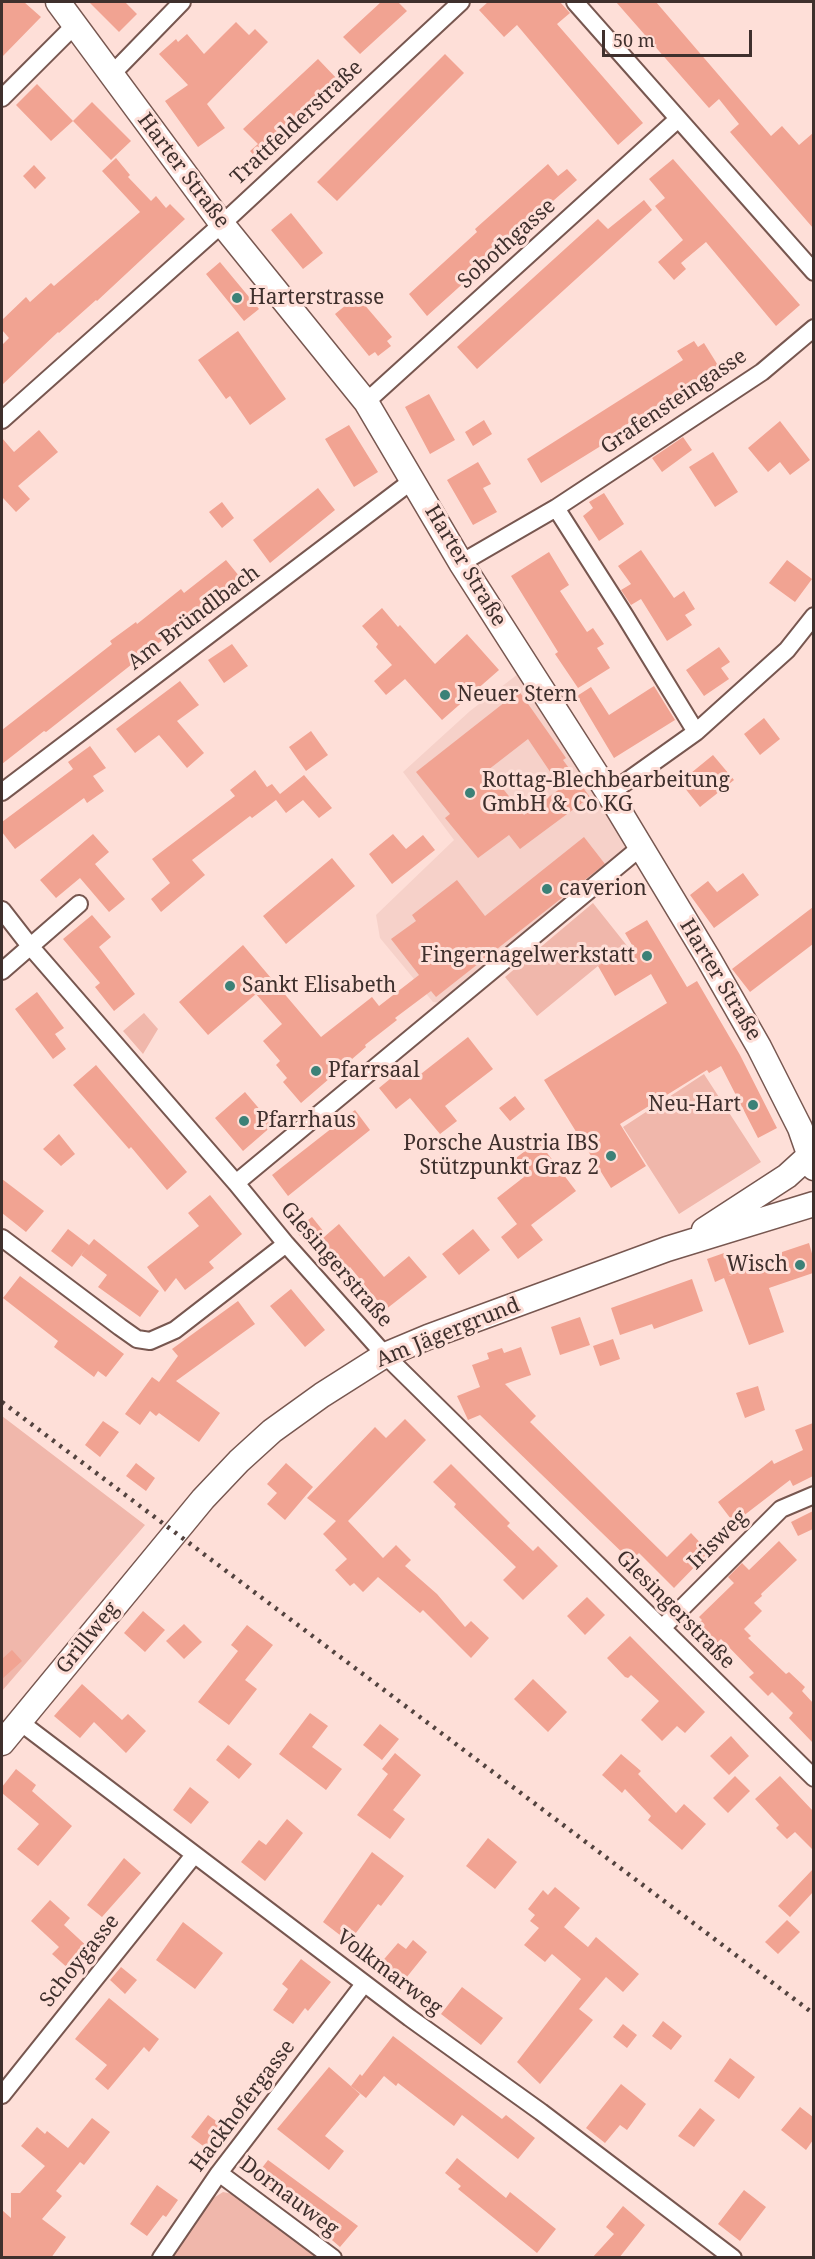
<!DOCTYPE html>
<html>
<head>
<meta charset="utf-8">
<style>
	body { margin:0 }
	#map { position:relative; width:815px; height:2259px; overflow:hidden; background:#fedfd8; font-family:"Noto Serif",serif }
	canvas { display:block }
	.frame { position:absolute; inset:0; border:3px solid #3f302d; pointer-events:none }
	.scale { position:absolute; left:602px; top:30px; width:150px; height:27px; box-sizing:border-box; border:3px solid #3f302d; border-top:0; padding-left:8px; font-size:18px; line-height:21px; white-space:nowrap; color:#3f302d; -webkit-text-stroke:4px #fedfd8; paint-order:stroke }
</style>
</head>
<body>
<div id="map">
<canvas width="815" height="2259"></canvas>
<div class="frame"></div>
<div class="scale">50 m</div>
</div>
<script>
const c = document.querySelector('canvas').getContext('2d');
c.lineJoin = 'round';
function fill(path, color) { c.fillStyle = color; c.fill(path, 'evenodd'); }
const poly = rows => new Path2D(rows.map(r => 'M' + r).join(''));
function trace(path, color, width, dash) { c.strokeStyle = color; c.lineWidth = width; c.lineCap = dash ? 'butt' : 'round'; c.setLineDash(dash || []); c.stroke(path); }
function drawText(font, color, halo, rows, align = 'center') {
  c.font = font + ' "Noto Serif",serif'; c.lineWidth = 6; c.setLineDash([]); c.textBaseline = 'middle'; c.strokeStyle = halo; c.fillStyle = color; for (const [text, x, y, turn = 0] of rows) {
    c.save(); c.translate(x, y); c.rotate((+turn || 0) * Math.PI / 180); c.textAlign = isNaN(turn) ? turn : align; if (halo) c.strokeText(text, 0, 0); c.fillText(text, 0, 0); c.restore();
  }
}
const built = poly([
	[518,674,547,722,598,795,629,848,441,1003,433,1002,380,938,376,915,454,840,403,772,470,711]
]);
const green = poly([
	[593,903,628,947,598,966,537,1016,505,977],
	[144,1013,158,1029,143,1054,123,1031],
	[704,1074,761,1162,679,1214,623,1127],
	[2,1416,145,1525,2,1691],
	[223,2192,233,2194,318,2257,168,2258,207,2202]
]);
const building = poly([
	[2,2,24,2,41,17,2,57],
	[89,2,125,2,137,14,119,32],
	[381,2,398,2,407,11,360,54,343,37],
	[488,2,560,2,570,13,557,24,643,123,618,145,517,25,504,37,479,10],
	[616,2,656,2,771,136,782,126,799,145,813,133,813,228,730,132,739,124,719,99,709,108],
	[236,22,249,35,255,29,268,42,207,104,225,128,198,147,165,101,188,85,159,54,176,39,178,42,187,34,204,54],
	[445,54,464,73,337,201,317,182],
	[318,59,339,81,272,142,279,150,263,165,250,151,258,144,243,129],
	[37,84,73,121,51,141,16,105],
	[92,102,131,141,111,160,73,121],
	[116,158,130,175,128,177,151,201,156,196,166,208,170,204,185,219,97,301,96,300,59,333,58,332,2,385,2,345,9,338,2,330,2,320,26,297,30,302,51,283,54,286,140,212,102,171],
	[673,159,800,305,776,326,706,242,681,263,686,269,674,280,658,262,683,240,655,206,665,198,649,179],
	[548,164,558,176,567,169,577,180,466,277,468,279,427,316,409,294,477,232,475,229],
	[34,165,46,178,35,189,23,176],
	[644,200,652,210,477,369,457,347,598,219,608,229],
	[291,213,323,253,303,269,271,230],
	[220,262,259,309,244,321,206,274],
	[357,296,392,337,387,341,391,346,378,356,375,352,369,356,335,314],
	[238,331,286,399,250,425,230,396,226,399,198,360],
	[694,341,698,347,704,343,719,367,620,429,602,441,604,444,541,483,527,459,683,360,677,351],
	[429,394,455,440,430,454,405,407],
	[484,420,492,434,473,446,465,432],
	[780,421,810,460,790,475,780,462,768,472,748,448],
	[349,425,378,472,354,487,325,439],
	[39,430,58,452,18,486,30,499,16,512,3,498,2,500,2,438,14,452],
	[683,437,692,450,662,472,652,458],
	[713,452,738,492,715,507,689,467],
	[478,462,491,484,483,488,497,512,473,525,447,480],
	[318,488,335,510,270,563,253,540],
	[604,493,624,524,599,541,583,516,593,508,589,502],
	[222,502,234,518,222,528,209,512],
	[641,550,674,598,684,591,695,609,685,615,692,625,667,641,641,599,631,605,621,590,631,584,618,566],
	[549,552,569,585,560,591,587,632,593,628,604,644,597,648,610,668,578,688,555,654,558,652,511,576],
	[226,560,244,582,223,598,222,596,175,632,174,631,46,732,44,731,2,764,2,730,112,644,110,641,136,622,137,624,181,589,184,593],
	[787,560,812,579,795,602,769,583],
	[382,608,398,627,400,625,435,664,467,634,499,670,442,720,405,679,386,695,374,681,392,665,376,647,378,644,362,626],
	[232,644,248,666,224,683,208,660],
	[719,647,730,662,721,668,729,679,704,696,686,670],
	[180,681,199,705,177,721,204,753,187,768,159,735,135,753,116,729],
	[654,686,675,720,614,758,577,696,591,687,609,715],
	[519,691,566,758,563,760,590,797,520,849,509,835,478,858,445,818,450,814,416,772],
	[528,739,561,788,524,815,488,770],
	[764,718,780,739,760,755,744,734],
	[311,731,328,755,306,771,289,747],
	[90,746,106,768,93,776,104,791,87,803,84,798,15,849,2,832,2,822,73,769,68,762],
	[713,755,734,780,700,807,680,782],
	[255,770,267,787,272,784,280,794,304,775,332,808,319,818,303,800,286,813,276,800,252,818,250,816,192,860,205,875,161,912,151,899,170,883,152,859,235,796,230,790],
	[93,834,109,852,95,864,125,899,109,912,80,878,56,898,40,880],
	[393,834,406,849,423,835,435,850,392,884,369,854],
	[584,837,605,864,436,997,431,991,395,1018,397,1020,365,1045,366,1047,301,1103,283,1082,287,1078,276,1065,280,1061,263,1041,282,1024,256,994,208,1035,179,1002,243,945,321,1037,372,997,379,1006,419,975,391,939,416,921,412,915,457,880,485,916],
	[332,858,355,886,286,944,263,916],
	[743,873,759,895,714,928,690,895,708,881,717,892],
	[813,907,813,944,750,992,732,969],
	[92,915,111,937,99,947,135,994,114,1011,95,987,100,983,63,939],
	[647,920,687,987,697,981,740,1055,777,1128,758,1138,721,1066,709,1073,707,1070,620,1124,646,1166,611,1188,544,1080,667,1003,651,974,615,996,598,966,632,945,625,933],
	[37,992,64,1028,55,1034,66,1049,53,1059,15,1009],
	[468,1037,493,1069,445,1106,457,1121,440,1134,410,1098,396,1109,379,1088,407,1065,417,1077],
	[96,1065,187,1172,167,1190,131,1147,129,1149,73,1085],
	[245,1092,273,1125,243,1151,215,1118],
	[515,1096,525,1109,510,1121,499,1108],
	[355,1110,370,1130,288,1196,272,1175],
	[59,1134,75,1154,61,1166,43,1149],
	[538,1141,576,1191,531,1225,543,1240,518,1259,501,1237,517,1224,497,1198,524,1177,512,1161],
	[2,1179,44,1211,26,1232,2,1213],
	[210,1195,242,1234,209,1262,214,1268,185,1290,176,1278,165,1292,147,1267,199,1226,188,1213],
	[312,1217,324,1232,308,1246,295,1230],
	[339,1224,384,1277,409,1256,427,1277,385,1310,350,1267,342,1274,316,1244],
	[68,1229,89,1245,72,1267,51,1251],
	[473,1229,490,1250,459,1275,442,1254],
	[94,1239,159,1291,140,1317,98,1287,107,1275,81,1255],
	[809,1243,813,1257,813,1273,769,1288,784,1332,749,1345,724,1278,715,1282,707,1259,724,1253,732,1275,728,1276,772,1260,771,1258,782,1254,782,1252],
	[20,1276,124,1354,106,1377,98,1371,94,1377,54,1347,58,1341,3,1298],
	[692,1279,703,1311,654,1329,652,1324,620,1335,611,1308],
	[291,1289,325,1330,305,1347,270,1306],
	[238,1301,255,1324,176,1381,220,1413,199,1442,159,1413,156,1416,150,1411,140,1425,125,1414,152,1377,159,1382,178,1356,172,1349],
	[580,1317,590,1345,560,1355,551,1327],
	[613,1339,620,1359,600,1366,593,1346],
	[521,1347,531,1375,505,1384,536,1416,530,1422,667,1557,691,1533,709,1552,674,1588,639,1553,631,1561,480,1415,468,1420,457,1396,480,1387,472,1365,489,1359,487,1353,502,1348,504,1353],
	[758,1386,765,1410,745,1418,736,1393],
	[405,1419,426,1440,348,1521,383,1558,396,1545,411,1560,405,1566,437,1594,465,1627,471,1621,489,1638,471,1658,423,1610,420,1613,378,1577,363,1592,354,1583,350,1586,335,1570,347,1559,323,1534,336,1521,307,1498,375,1427,386,1438],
	[103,1421,119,1432,100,1457,85,1445],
	[813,1423,813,1476,793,1486,790,1480,734,1523,718,1502,772,1460,774,1464,803,1450,795,1430],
	[136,1463,155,1478,146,1491,126,1476],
	[286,1463,313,1487,285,1520,267,1504,277,1493,267,1484],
	[451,1464,510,1523,507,1526,533,1551,538,1546,558,1566,523,1600,503,1580,516,1567,454,1507,456,1504,433,1482],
	[813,1511,813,1529,798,1536,791,1522],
	[779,1541,797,1560,761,1594,762,1596,754,1603,762,1611,744,1629,751,1636,748,1638,786,1674,789,1672,805,1687,802,1691,813,1703,813,1743,789,1718,793,1713,772,1692,768,1696,749,1677,754,1673,721,1639,707,1652,689,1633,702,1620,699,1617,734,1583,728,1577,742,1563,749,1570],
	[587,1597,605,1615,585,1635,567,1616],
	[143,1611,165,1630,145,1652,124,1633],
	[184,1624,202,1642,184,1659,166,1641],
	[247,1625,273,1645,245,1680,257,1689,229,1725,198,1702,238,1651,231,1645],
	[630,1636,705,1712,685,1733,677,1726,662,1741,641,1720,659,1701,631,1675,628,1678,625,1677,607,1658],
	[12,1650,22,1661,2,1679,2,1659],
	[533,1679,567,1712,548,1732,514,1699],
	[82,1684,122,1720,128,1714,146,1731,126,1753,94,1722,80,1738,54,1716],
	[310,1713,328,1726,312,1747,342,1769,326,1790,279,1754],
	[380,1724,399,1739,382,1760,363,1745],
	[731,1736,749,1756,729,1775,710,1756],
	[228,1745,252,1764,239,1779,216,1760],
	[395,1753,421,1775,393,1810,405,1819,390,1839,357,1815,388,1774,382,1769],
	[621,1754,641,1771,638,1774,676,1813,684,1804,706,1824,682,1850,648,1820,651,1816,625,1789,622,1793,602,1775],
	[16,1769,36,1785,32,1791,72,1826,38,1866,17,1849,39,1824,2,1793,2,1787],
	[735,1776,750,1791,728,1813,713,1798],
	[780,1776,813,1811,813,1850,795,1832,787,1839,776,1828,779,1825,755,1799],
	[190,1787,209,1802,191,1824,173,1810],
	[287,1819,303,1833,265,1881,241,1862,259,1840,266,1845],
	[488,1838,517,1862,495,1889,466,1866],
	[372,1852,404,1876,381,1906,378,1904,349,1942,323,1922],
	[124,1858,141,1873,102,1917,87,1905],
	[813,1869,813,1892,790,1917,778,1906],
	[555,1887,580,1908,564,1927,588,1947,596,1937,639,1974,623,1992,606,1977,579,2009,593,2020,540,2084,517,2062,581,1979,552,1954,545,1962,524,1945,539,1928,530,1921,535,1915,528,1909,543,1890,548,1895],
	[50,1900,70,1918,64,1925,91,1950,71,1971,52,1954,59,1947,31,1921],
	[787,1920,800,1932,778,1954,765,1942],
	[183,1922,223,1953,195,1989,156,1960],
	[413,1940,427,1952,402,1983,379,1965,398,1943,406,1949],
	[301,1959,331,1982,308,2011,305,2008,293,2024,273,2010,288,1989,282,1984],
	[121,1967,137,1980,125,1994,110,1980],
	[462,1987,503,2018,481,2045,441,2014],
	[109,1998,159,2039,149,2052,144,2047,108,2090,95,2079,107,2065,75,2039],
	[663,2021,682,2036,671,2050,652,2036],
	[623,2024,637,2035,627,2048,613,2037],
	[393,2036,502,2119,506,2115,535,2138,518,2159,462,2115,454,2126,398,2083,396,2086,384,2076,366,2098,351,2086,360,2074,362,2076],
	[730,2058,755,2077,739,2099,714,2081],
	[329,2067,360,2094,325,2136,344,2151,329,2170,277,2129],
	[621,2084,646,2104,627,2130,620,2125,605,2143,586,2128],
	[800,2107,813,2117,813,2140,806,2150,781,2130],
	[700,2108,715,2120,694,2147,678,2136],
	[208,2115,227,2129,210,2151,191,2137],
	[92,2118,110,2132,84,2165,80,2162,56,2191,62,2196,42,2219,66,2237,51,2258,2,2258,2,2210,11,2218,11,2193,20,2193,45,2166,21,2146,37,2127,45,2134,47,2131,68,2148],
	[457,2158,506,2198,510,2192,556,2229,537,2253,458,2189,461,2186,445,2173],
	[268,2160,358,2226,340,2247,325,2234,327,2231,315,2222,317,2219,283,2193,278,2198,267,2190,269,2187,255,2177],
	[157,2185,178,2200,166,2217,163,2215,147,2236,130,2224],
	[744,2190,766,2207,740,2241,718,2224],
	[623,2206,645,2225,619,2258,592,2258,614,2234,606,2227]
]);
const minor = poly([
	[575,2,814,272],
	[111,75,182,2],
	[2,98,75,25],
	[366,402,678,119],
	[2,420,222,224,461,2],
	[556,508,625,616,696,732],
	[461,563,556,508,762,372,814,328],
	[2,792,413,480],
	[609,794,696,732,787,650,814,616],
	[2,910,30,946,236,1183,286,1244,385,1355,814,1778],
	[2,971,79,904],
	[236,1183,641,847],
	[2,1238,120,1327,137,1339,150,1341,175,1330,286,1244],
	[662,1628,781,1509,814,1495],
	[20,1722,410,2018,541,2112,733,2258],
	[2,2095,194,1855],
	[219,2173,333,2258],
	[161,2258,219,2173,364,1984]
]);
const secondary = poly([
	[58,2,222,224,366,402,461,563,609,794,708,958,759,1047,800,1128,814,1168],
	[704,1230,787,1176,810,1155],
	[2,1743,203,1499,239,1461,272,1431,322,1395,385,1355,428,1337,667,1249,814,1204]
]);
const rail = poly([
	[2,1402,814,2014]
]);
const markers = [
	[237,298,6,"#3c8177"],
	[445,695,6,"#3c8177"],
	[470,793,6,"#3c8177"],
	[547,889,6,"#3c8177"],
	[647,956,6,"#3c8177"],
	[230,986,6,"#3c8177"],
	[316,1071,6,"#3c8177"],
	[753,1105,6,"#3c8177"],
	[244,1121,6,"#3c8177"],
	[611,1156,6,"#3c8177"],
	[800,1265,6,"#3c8177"]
];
const streetNames = [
	["Trattfelderstraße",297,123,-43],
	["Harter Straße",183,171,53],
	["Sobothgasse",507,244,-42],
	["Grafensteingasse",674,402,-34],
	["Harter Straße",465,566,59],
	["Am Bründlbach",194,618,-37],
	["Harter Straße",720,980,59],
	["Glesingerstraße",336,1265,49],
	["Am Jägergrund",448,1333,-22],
	["Irisweg",718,1540,-45],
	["Glesingerstraße",675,1610,45],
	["Grillweg",88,1638,-51],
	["Schoygasse",80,1961,-51],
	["Volkmarweg",389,1973,37],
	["Hackhofergasse",243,2106,-53],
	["Dornauweg",289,2197,37]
];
const poiNames = [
	["Harterstrasse",249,298],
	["Neuer Stern",457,695],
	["Rottag-Blechbearbeitung",482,781],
	["GmbH & Co KG",482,805],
	["caverion",559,889],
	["Fingernagelwerkstatt",635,956,"right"],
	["Sankt Elisabeth",242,986],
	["Pfarrsaal",328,1071],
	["Neu-Hart",741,1105,"right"],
	["Pfarrhaus",256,1121],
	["Porsche Austria IBS",599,1144,"right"],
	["Stützpunkt Graz 2",599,1168,"right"],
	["Wisch",788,1265,"right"]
];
fill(built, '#f6d1c9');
fill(green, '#f0b7ab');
fill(building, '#f1a392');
trace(minor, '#775750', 20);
trace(secondary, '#775750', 27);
trace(minor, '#fff', 16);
trace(secondary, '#fff', 24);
trace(rail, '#53433f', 4.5, [3, 6]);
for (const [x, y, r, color] of markers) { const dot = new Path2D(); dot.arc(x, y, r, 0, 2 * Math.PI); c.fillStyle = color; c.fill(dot); trace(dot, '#fedfd8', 2); }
drawText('21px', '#3f302d', '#fedfd8', streetNames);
drawText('21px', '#3f302d', '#fedfd8', poiNames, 'left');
</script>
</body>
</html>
